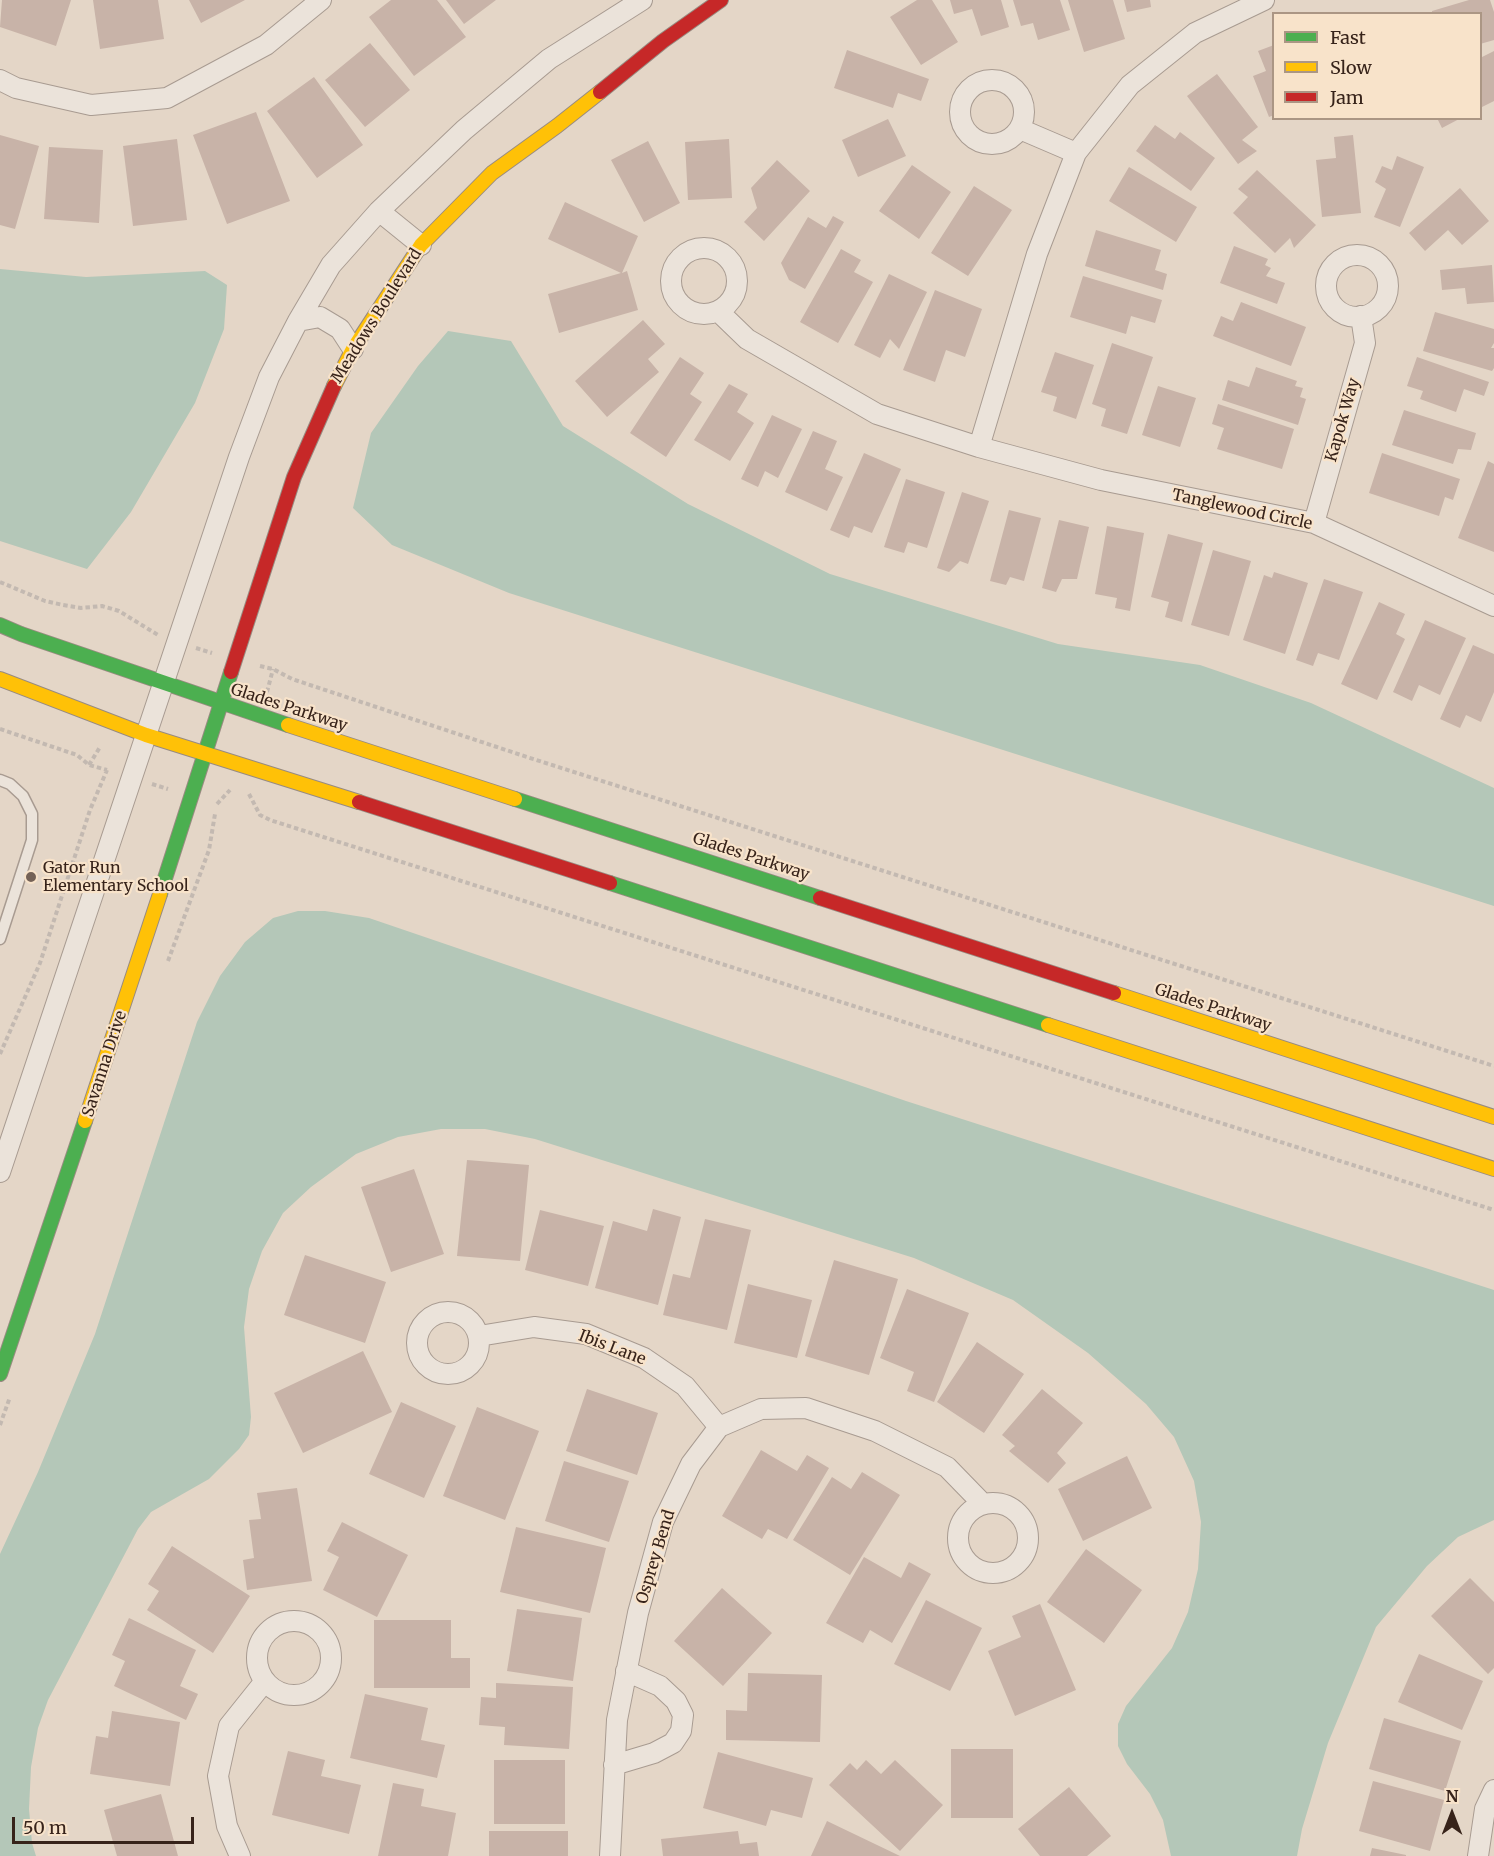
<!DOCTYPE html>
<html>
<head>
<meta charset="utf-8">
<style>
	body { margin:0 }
	#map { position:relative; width:1494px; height:1856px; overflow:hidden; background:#e4d6c7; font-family:Merriweather,serif }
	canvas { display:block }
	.legend { position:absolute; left:1272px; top:12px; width:210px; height:108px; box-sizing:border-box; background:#f8e3ca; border:2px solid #ab9684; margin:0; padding:8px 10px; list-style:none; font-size:18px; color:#37231a }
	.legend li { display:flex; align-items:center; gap:12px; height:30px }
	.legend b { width:30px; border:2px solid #ab9684 }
	.north { position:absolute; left:1422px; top:1784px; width:60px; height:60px; -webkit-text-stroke:4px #f8e3ca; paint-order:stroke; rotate:0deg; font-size:16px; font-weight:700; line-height:24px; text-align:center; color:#37231a }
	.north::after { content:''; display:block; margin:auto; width:21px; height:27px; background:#37231a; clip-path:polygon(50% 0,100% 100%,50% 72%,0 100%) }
	.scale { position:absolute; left:12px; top:1817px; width:182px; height:27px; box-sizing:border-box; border:3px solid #37231a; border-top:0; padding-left:8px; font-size:18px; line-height:21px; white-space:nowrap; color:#37231a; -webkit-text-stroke:4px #f8e3ca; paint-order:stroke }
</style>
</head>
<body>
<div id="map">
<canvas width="1494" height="1856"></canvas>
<ul class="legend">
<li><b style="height:8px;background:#4caf50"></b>Fast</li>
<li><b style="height:8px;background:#ffc107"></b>Slow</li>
<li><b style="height:8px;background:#c62828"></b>Jam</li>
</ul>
<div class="north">N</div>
<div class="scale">50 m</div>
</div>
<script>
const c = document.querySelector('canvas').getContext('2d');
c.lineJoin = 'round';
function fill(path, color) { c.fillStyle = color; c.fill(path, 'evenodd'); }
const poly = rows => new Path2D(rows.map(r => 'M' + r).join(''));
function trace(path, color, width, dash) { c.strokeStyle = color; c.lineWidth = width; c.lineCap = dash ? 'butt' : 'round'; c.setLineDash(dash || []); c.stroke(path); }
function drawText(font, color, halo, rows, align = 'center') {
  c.font = font + ' Merriweather,serif'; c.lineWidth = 4.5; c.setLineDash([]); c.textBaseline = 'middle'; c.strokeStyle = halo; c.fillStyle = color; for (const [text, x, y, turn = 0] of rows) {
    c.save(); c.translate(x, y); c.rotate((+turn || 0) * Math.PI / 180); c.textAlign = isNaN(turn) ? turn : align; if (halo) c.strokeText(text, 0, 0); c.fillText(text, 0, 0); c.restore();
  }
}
const water = poly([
	[0,269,86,277,205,271,227,285,224,329,195,403,131,512,87,569,0,541],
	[448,331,511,341,563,426,688,504,830,574,1058,644,1200,665,1311,703,1494,788,1494,906,509,593,392,545,353,508,371,433,418,366],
	[298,911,325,911,369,918,906,1101,1494,1290,1494,1520,1458,1537,1427,1566,1376,1627,1328,1743,1302,1829,1297,1856,1171,1856,1163,1820,1150,1794,1127,1764,1118,1746,1118,1724,1126,1706,1172,1648,1188,1612,1198,1569,1201,1522,1194,1481,1174,1437,1146,1404,1088,1353,1013,1300,914,1258,535,1139,485,1129,441,1129,398,1137,356,1154,311,1187,283,1213,262,1251,249,1289,244,1327,251,1417,249,1435,239,1449,209,1479,151,1512,138,1529,48,1700,38,1728,31,1767,29,1809,32,1843,36,1856,0,1856,0,1554,38,1472,95,1334,197,1022,220,976,245,942,273,918]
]);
const building = poly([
	[2,0,71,0,56,46,0,27],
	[93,0,158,0,164,39,100,49],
	[189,0,245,0,201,23],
	[391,0,437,0,466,37,414,76,369,17],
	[446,0,496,0,464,24],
	[917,0,932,0,958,42,921,65,890,17],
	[950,0,1001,0,1009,27,981,36,972,9,954,14],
	[1013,0,1060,0,1070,30,1038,40,1033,23,1021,26],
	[1068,0,1113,0,1125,39,1084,52],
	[1124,0,1150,0,1151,7,1127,12],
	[1469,0,1490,0,1494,12,1494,40,1480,44,1480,14,1432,14,1432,11],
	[370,43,410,90,365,127,325,80],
	[1274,45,1274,115,1269,117,1253,76,1266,71,1258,51],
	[847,50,929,79,921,101,898,93,893,108,834,88],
	[1494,51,1494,101,1480,108,1480,58],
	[1217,74,1258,127,1242,140,1257,151,1238,164,1187,96],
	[314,77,363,145,317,178,267,111],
	[256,112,290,201,227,224,193,135],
	[1437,118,1461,118,1442,128],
	[888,119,906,156,858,177,842,140],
	[1155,125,1175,139,1180,132,1215,158,1191,191,1136,151],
	[0,135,39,146,15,229,0,225],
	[1353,135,1361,213,1322,217,1316,160,1336,158,1334,137],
	[177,139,187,220,133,226,123,146],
	[729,139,732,198,688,200,685,142],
	[648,141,680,203,644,222,611,160],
	[49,147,103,150,99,223,44,219],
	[1397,156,1424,167,1400,227,1374,217,1386,189,1375,182,1382,166,1392,170],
	[777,160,810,191,764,241,744,222,757,208,751,188],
	[912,165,951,192,919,239,879,211],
	[1129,167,1197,207,1176,242,1109,201],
	[1257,170,1316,225,1294,248,1290,238,1275,253,1233,213,1248,197,1238,189],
	[974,186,1012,210,968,276,931,253],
	[1460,188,1489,221,1462,245,1448,230,1425,251,1409,233],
	[565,202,638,236,622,273,627,271,638,310,559,333,548,294,621,273,548,239],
	[833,216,844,222,805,289,789,280,781,263,808,217,826,228],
	[1096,230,1161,250,1155,270,1167,274,1163,290,1085,266],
	[1234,246,1268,259,1265,265,1271,268,1266,276,1285,283,1277,304,1220,283],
	[841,249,861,260,854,272,873,282,838,343,800,322],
	[1492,265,1494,302,1467,304,1465,288,1442,290,1440,270],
	[889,274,927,292,899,349,890,339,880,358,854,345],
	[1083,276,1162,300,1155,323,1131,316,1126,334,1070,317],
	[935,290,982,309,965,357,946,350,935,382,903,370],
	[1241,302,1306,327,1291,366,1213,336,1221,316,1233,321],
	[1435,312,1494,329,1494,343,1491,348,1494,348,1494,368,1492,371,1423,351],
	[643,320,665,344,648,359,659,372,607,417,575,381],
	[1112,343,1153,357,1127,434,1101,426,1106,409,1092,404],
	[1055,352,1094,365,1076,419,1053,411,1057,397,1041,392],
	[680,357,704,373,690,394,702,402,666,457,630,433],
	[1417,357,1489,382,1484,396,1464,389,1456,412,1420,399,1423,391,1407,386],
	[1256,367,1297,381,1295,386,1303,388,1300,397,1306,399,1298,425,1222,400,1228,380,1249,387],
	[729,384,748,394,737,412,754,423,730,461,694,440],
	[1158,386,1196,398,1180,447,1142,435],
	[1218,404,1294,429,1282,469,1217,449,1224,428,1212,424],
	[1404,410,1476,433,1471,450,1458,449,1453,464,1392,445],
	[772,415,802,429,778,478,765,471,758,487,741,479],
	[813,431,837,441,825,469,843,477,827,511,785,492],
	[864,453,901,469,872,533,854,526,849,538,830,530],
	[1382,453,1460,479,1453,500,1445,497,1439,516,1369,493],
	[1488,461,1494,464,1494,552,1458,538],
	[906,479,945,492,927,548,908,542,904,553,884,547],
	[962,492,989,501,968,564,960,561,949,572,937,568],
	[1009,510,1041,518,1024,581,1010,577,1006,585,990,581],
	[1059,520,1089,527,1077,579,1062,579,1056,592,1042,588],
	[1107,526,1144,533,1130,611,1115,608,1117,598,1095,594],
	[1168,534,1203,543,1182,622,1165,617,1169,602,1151,597],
	[1213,550,1251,561,1229,636,1191,625],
	[1274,572,1308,583,1285,654,1243,640,1264,575,1272,578],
	[1324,579,1363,592,1339,660,1318,653,1313,666,1296,660],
	[1379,602,1405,614,1396,634,1405,639,1377,700,1341,684],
	[1425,620,1466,638,1440,695,1419,685,1412,701,1393,692],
	[1473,645,1494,654,1494,692,1481,722,1466,715,1460,728,1440,719],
	[467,1160,529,1165,520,1261,457,1256],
	[414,1169,444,1254,391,1272,361,1187],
	[653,1209,681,1217,658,1305,595,1288,613,1221,647,1231],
	[540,1210,604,1226,588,1286,525,1270],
	[705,1219,751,1230,727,1330,663,1315,673,1274,690,1278],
	[305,1255,386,1282,365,1343,284,1315],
	[834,1260,898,1279,869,1375,805,1356],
	[748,1284,812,1300,797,1358,734,1343],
	[907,1289,969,1313,934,1402,907,1391,914,1372,880,1358],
	[977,1342,1024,1374,984,1433,937,1402],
	[363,1351,392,1412,303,1453,274,1393],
	[587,1389,658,1413,637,1475,566,1451],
	[1042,1389,1083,1423,1057,1453,1066,1463,1048,1483,1009,1451,1015,1446,1002,1435],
	[401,1402,456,1426,424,1498,369,1474],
	[477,1407,539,1431,505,1520,443,1496],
	[761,1450,797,1471,807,1455,829,1468,787,1539,768,1529,762,1539,722,1516],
	[1127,1456,1152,1508,1083,1541,1058,1489],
	[564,1461,629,1481,609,1542,545,1521],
	[862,1472,900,1495,850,1575,793,1540,832,1477,851,1489],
	[297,1488,312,1581,247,1590,243,1560,254,1558,249,1520,261,1519,257,1493],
	[342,1522,408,1555,377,1617,323,1590,339,1557,327,1551],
	[516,1527,606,1548,590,1613,500,1592],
	[172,1546,250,1596,213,1653,147,1610,159,1591,148,1584],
	[1086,1549,1142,1590,1104,1643,1047,1602],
	[864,1557,901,1578,909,1562,931,1574,892,1643,870,1630,863,1643,826,1623],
	[1470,1578,1494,1602,1494,1668,1488,1674,1431,1616],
	[722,1588,772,1633,723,1686,674,1641],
	[926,1600,982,1628,950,1691,894,1664],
	[1040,1604,1076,1690,1015,1716,988,1651,1021,1637,1012,1616],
	[517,1609,582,1618,573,1681,507,1671],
	[129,1618,196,1650,180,1686,198,1694,186,1720,114,1686,125,1661,112,1655],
	[374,1620,451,1620,451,1658,470,1658,470,1688,374,1688],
	[1419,1654,1483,1681,1462,1730,1398,1702],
	[748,1673,822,1675,820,1742,726,1740,726,1710,747,1711],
	[496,1683,573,1687,569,1749,504,1745,505,1727,479,1725,481,1697,496,1698],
	[365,1694,428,1708,421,1740,445,1745,437,1778,350,1758],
	[112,1711,180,1722,170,1786,90,1774,96,1736,108,1738],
	[1384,1718,1461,1741,1445,1791,1369,1769],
	[951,1749,1013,1749,1013,1818,951,1818],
	[288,1751,325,1760,321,1776,361,1785,349,1834,272,1815],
	[718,1752,813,1778,802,1818,771,1810,766,1826,703,1808],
	[494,1760,565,1760,565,1824,494,1824],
	[866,1760,881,1774,895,1760,943,1805,900,1851,829,1785,850,1763,857,1770],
	[1373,1781,1444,1800,1430,1851,1359,1831],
	[393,1783,424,1789,421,1806,456,1813,448,1856,378,1856],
	[1069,1787,1111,1836,1087,1856,1040,1856,1018,1829],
	[161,1794,178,1856,117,1856,104,1810],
	[827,1821,900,1856,811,1856],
	[489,1831,568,1831,568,1856,489,1856],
	[738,1831,740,1844,757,1842,759,1856,663,1856,661,1839],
	[1372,1848,1406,1855,1406,1856,1370,1856]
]);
const path = poly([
	[0,582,45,601,63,605,81,608,102,606,119,611,158,635],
	[196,648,212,653],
	[260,666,273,669,292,679,527,757,1494,1066],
	[267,692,273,669],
	[0,729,77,755,89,765,107,770],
	[89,765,100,747],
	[152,784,168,789],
	[249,794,260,815,270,820,1494,1210],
	[217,804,230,790],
	[168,961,209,850,215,814],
	[0,1054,40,963,90,810,107,770],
	[0,1425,10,1397]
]);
const lane = poly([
	[0,780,10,784,23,796,32,814,32,840,0,939]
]);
const street = poly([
	'960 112a32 32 0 1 1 64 0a32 32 0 1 1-64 0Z',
	[0,80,16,88,91,105,167,98,266,45,321,0],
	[1020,129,1076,153],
	[379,211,421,245],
	'671 281a33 33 0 1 1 66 0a33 33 0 1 1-66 0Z',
	'1326 286a31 31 0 1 1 62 0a31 31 0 1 1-62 0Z',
	[718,311,747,339,877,414,979,447,1101,480,1314,523,1494,606],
	[298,321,320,317,340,329,353,349],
	[979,447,1037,254,1076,153,1130,85,1195,33,1264,0],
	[1314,523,1365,343,1361,316],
	[0,1172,239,457,269,377,298,321,331,265,379,211,464,130,549,59,642,0],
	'417 1343a31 31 0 1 1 62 0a31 31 0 1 1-62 0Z',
	[479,1336,534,1327,586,1334,644,1358,685,1386,719,1427],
	'958 1538a35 35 0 1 1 70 0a35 35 0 1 1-70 0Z',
	'257 1658a37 37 0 1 1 74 0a37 37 0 1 1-74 0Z',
	[614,1765,654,1753,673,1743,681,1731,683,1715,676,1701,660,1686,626,1671],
	[240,1856,227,1826,218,1776,229,1726,265,1681],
	[610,1856,617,1720,638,1613,663,1522,691,1464,719,1427,761,1409,806,1408,875,1431,947,1467,983,1504],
	[1478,1856,1485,1809,1494,1790]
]);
const fast = poly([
	[0,625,21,634,288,725],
	[515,799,820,898],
	[610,883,1048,1025],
	[160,894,231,672],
	[0,1374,85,1121]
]);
const slow = poly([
	[334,386,353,349,421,245,492,173,557,126,600,92],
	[0,679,146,735,359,802],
	[288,725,515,799],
	[1114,993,1494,1117],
	[1048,1025,1494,1169],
	[85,1121,160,894]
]);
const jam = poly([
	[600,92,663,41,721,0],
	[231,672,294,477,334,386],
	[359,802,610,883],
	[820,898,1114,993]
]);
const markers = [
	[31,877,6,"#746257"]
];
const streetNames = [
	["Meadows Boulevard",377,316,-58],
	["Kapok Way",1343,420,-74],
	["Tanglewood Circle",1242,510,12],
	["Glades Parkway",289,708,18],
	["Glades Parkway",751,857,18],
	["Glades Parkway",1213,1008,18],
	["Savanna Drive",105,1064,-72],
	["Ibis Lane",612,1348,21],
	["Osprey Bend",656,1557,-73]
];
const poiNames = [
	["Gator Run",43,868],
	["Elementary School",43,886]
];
fill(water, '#b4c7b8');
fill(building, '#c8b3a8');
trace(lane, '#a89b91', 13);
trace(street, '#a89b91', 22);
trace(fast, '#988b81', 16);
trace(slow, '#988b81', 16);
trace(jam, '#988b81', 16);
trace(path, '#c3b9b1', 4, [4.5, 3]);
trace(lane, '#ebe3da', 10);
trace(street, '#ebe3da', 20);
trace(fast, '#4caf50', 14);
trace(slow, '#ffc107', 14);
trace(jam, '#c62828', 14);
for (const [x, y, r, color] of markers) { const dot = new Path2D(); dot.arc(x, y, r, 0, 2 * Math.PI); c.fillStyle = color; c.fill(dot); trace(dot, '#f8e3ca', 2); }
drawText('16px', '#37231a', '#f8e3ca', streetNames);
drawText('16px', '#37231a', '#f8e3ca', poiNames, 'left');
</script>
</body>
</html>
